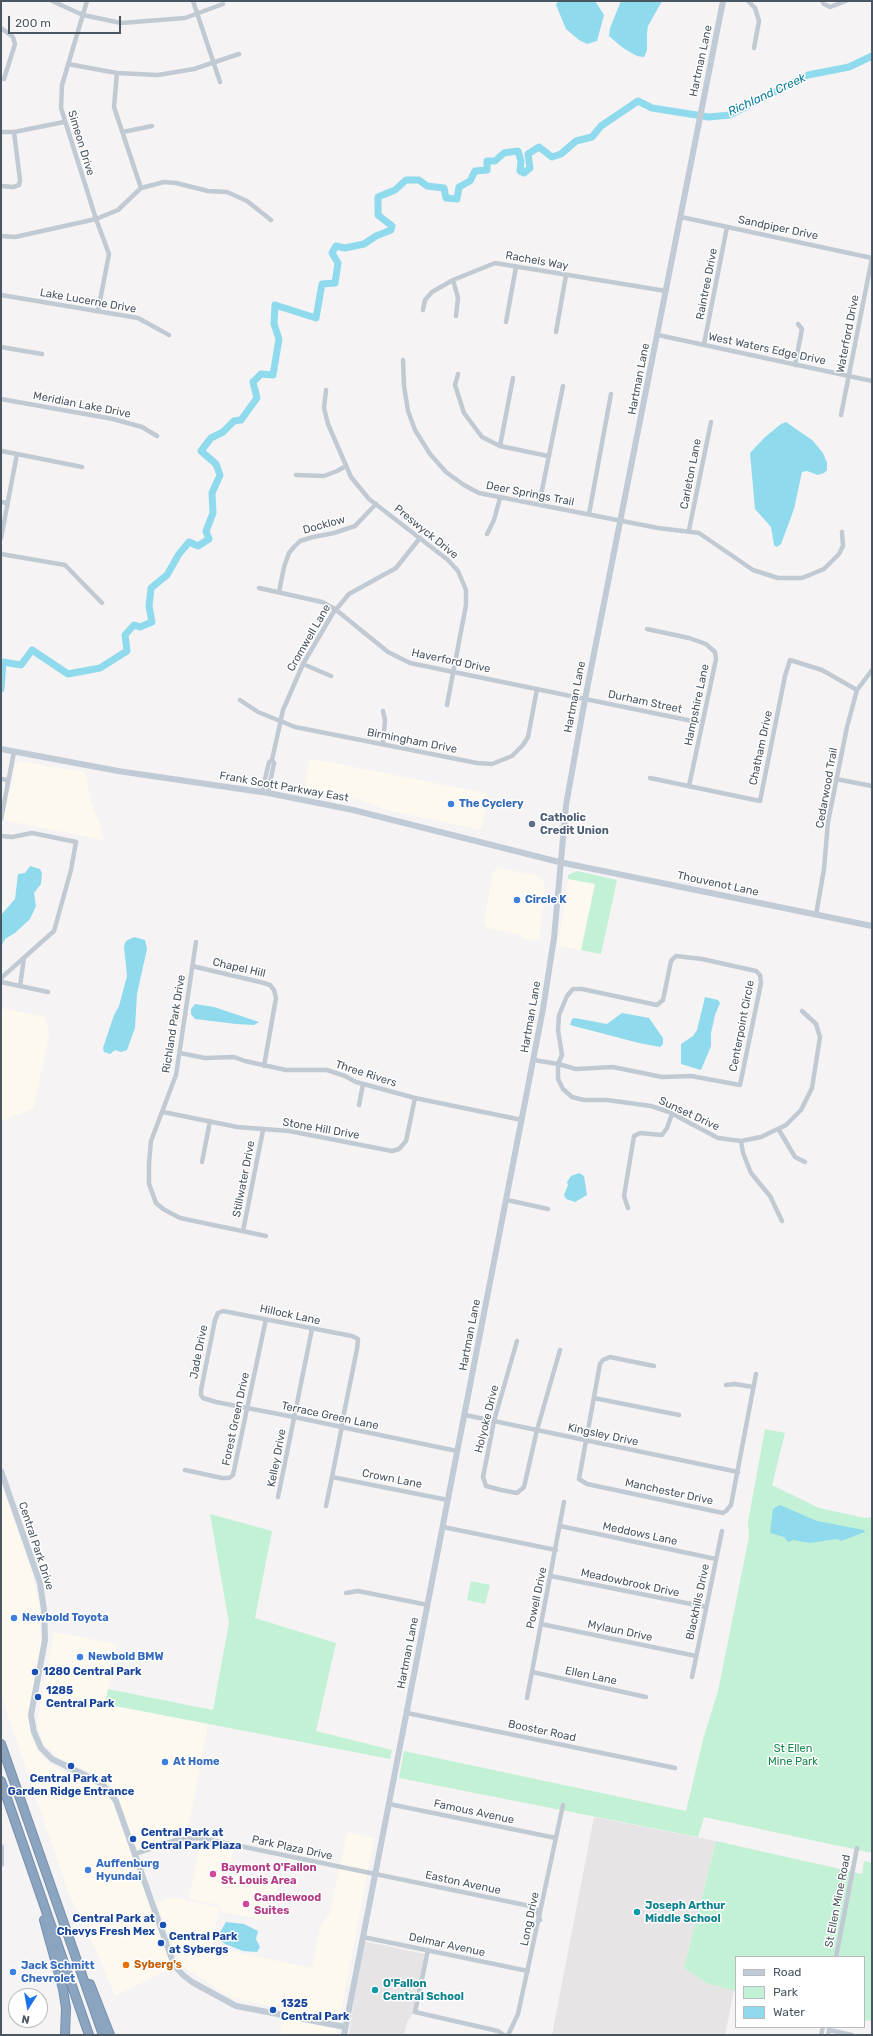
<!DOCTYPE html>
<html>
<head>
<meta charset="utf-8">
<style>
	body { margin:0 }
	#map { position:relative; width:873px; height:2036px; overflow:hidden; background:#f5f3f3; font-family:Rubik,sans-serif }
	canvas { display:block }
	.frame { position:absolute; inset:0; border:2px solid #4a5661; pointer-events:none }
	.legend { position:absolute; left:735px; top:1956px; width:130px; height:72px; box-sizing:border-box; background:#fff; border:1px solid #b7bbc0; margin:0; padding:5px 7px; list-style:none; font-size:12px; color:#4a5661 }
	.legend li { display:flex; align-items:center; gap:8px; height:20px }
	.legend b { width:20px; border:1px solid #b7bbc0 }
	.north { position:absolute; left:8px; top:1988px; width:40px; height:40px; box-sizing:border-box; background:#fff; border:1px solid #b7bbc0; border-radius:50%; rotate:191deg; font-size:11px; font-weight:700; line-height:16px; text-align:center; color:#4a5661 }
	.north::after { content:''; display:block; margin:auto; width:14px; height:18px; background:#1a73e8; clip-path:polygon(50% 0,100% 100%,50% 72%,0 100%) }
	.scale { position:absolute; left:8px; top:16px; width:113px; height:18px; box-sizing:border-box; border:2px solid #4a5661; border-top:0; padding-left:5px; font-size:12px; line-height:14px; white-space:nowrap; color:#4a5661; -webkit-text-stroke:3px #fff; paint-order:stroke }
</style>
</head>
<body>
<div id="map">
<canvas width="873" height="2036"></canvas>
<div class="frame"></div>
<ul class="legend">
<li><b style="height:5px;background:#c1cbd6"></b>Road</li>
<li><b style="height:11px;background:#c3f1d5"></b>Park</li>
<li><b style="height:11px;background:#90daee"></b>Water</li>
</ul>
<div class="north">N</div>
<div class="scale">200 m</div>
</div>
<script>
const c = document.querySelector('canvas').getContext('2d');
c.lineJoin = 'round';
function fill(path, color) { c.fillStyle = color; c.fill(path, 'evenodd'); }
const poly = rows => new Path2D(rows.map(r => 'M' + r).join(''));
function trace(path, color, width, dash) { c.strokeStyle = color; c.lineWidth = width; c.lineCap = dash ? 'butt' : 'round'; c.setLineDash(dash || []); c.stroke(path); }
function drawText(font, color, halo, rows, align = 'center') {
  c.font = font + ' Rubik,sans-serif'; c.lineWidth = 3; c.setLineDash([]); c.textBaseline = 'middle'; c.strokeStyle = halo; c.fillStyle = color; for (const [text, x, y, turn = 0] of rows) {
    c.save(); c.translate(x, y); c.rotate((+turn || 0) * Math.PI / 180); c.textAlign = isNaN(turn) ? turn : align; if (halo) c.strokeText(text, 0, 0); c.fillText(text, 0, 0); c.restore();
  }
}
const commercial = poly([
	[313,759,486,793,488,796,481,830,387,810,360,800,309,789,305,785,309,761],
	[20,761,85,772,91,803,100,823,103,840,3,820,7,793,10,790,16,765],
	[498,868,536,875,543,879,545,887,539,940,525,939,520,935,487,928,484,922,493,872],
	[568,879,595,884,581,950,558,946],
	[1,1008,46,1017,49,1037,33,1109,1,1121],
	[1,1483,33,1576,40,1611,41,1646,28,1712,30,1733,37,1750,49,1763,57,1768,96,1785,112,1801,172,1968,115,1996,97,1952,68,1892,1,1695],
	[54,1632,117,1644,106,1704,208,1724,188,1830,136,1849,114,1788,98,1775,58,1758,42,1742,37,1723],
	[347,1832,374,1838,337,2035,280,2035,285,2010,230,1997,180,1965,157,1903,173,1897,219,1908,212,1947,312,1968,320,1928,330,1913],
	[200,1844,233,1850,229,1874,278,1884,270,1921,222,1912,219,1905,189,1899]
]);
const education = poly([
	[594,1817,716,1841,684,1968,706,1983,734,1990,725,2035,552,2035],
	[363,1941,425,1954,414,2013,407,2022,404,2035,349,2034]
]);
const green = poly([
	[577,871,617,880,601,954,581,950,595,884,568,879,568,875],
	[765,1429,785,1433,772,1485,819,1508,865,1518,872,1517,872,1853,704,1817,698,1837,399,1778,404,1751,686,1811,704,1736,718,1691,749,1537,748,1522],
	[210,1514,272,1531,255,1618,336,1643,316,1731,392,1750,390,1759,105,1704,108,1689,213,1710,229,1623],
	[471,1581,490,1585,485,1604,467,1600],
	[716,1841,862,1874,864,1861,872,1863,872,2021,864,2020,864,1957,736,1957,736,1991,706,1983,684,1968]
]);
const water = poly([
	[558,1,595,1,604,15,597,41,587,44,579,40,566,29,556,5],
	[621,1,662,1,648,26,647,33,647,50,644,57,637,56,623,48,609,36,610,28],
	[786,422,812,440,823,453,827,463,827,470,824,473,818,475,807,471,802,472,794,509,781,544,777,547,774,545,771,527,755,509,750,453,765,437,781,424],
	[30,866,40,869,42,873,41,884,34,893,36,906,30,919,15,933,5,939,1,947,1,915,15,899,18,874,25,873],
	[134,937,145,940,147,949,137,994,135,1028,127,1050,121,1052,115,1050,110,1054,104,1052,103,1048,114,1015,119,1006,127,976,124,946,126,941],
	[705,997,718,1000,720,1003,715,1015,711,1033,711,1046,701,1070,681,1064,681,1044,693,1036,697,1030],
	[195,1004,214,1007,259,1022,254,1025,236,1024,195,1019,191,1014,191,1009],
	[622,1013,649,1018,663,1038,663,1044,660,1047,639,1043,570,1025,572,1019,575,1018,607,1024],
	[579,1173,584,1176,587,1195,575,1202,566,1199,564,1195,568,1185,567,1182,571,1176],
	[780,1505,817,1521,864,1530,865,1532,841,1541,837,1539,810,1543,793,1540,788,1542,784,1537,770,1533,773,1509],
	[226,1922,244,1924,258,1931,256,1939,260,1947,257,1952,243,1951,225,1944,220,1940,219,1934]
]);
const river = poly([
	[1,689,3,662,21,665,32,650,68,674,100,668,127,651,125,635,134,625,140,627,152,622,149,606,151,588,167,575,179,554,189,542,198,546,209,539,206,531,213,513,212,493,220,475,216,464,201,451,211,438,223,432,234,421,241,420,257,398,253,382,261,374,273,375,279,339,274,324,275,305,316,318,322,284,335,283,338,263,332,253,336,246,345,248,364,244,376,236,391,230,392,226,378,215,378,197,395,190,406,180,419,180,427,186,444,188,446,198,457,199,459,187,470,181,475,171,487,170,487,161,495,161,504,153,518,151,521,161,520,171,524,173,530,168,528,154,539,147,552,157,561,154,576,141,592,137,601,126,638,101,652,108,709,117,730,115,808,75,849,67,872,56]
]);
const street = poly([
	[52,1,83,15,121,23,185,18,223,4],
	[87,1,62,85,61,108,96,219,109,254,98,311],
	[193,1,220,82],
	[748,1,755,8,759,21,754,48],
	[822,1,824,4,830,7,846,1],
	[1,28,13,37,15,44,4,79],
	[68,64,117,73,158,75,194,69,239,54],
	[117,73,114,107,141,188],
	[1,132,14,132,64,122],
	[123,132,152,126],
	[1,186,13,187,19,185,20,180,14,132],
	[681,217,872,258,841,415],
	[1,236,15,237,96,219,118,210,141,188,164,182,176,183,208,191,227,192,247,201,271,220],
	[453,280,458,298,456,316],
	[1,295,138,318,169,335],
	[423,310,425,300,432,292,453,280,495,263,666,291],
	[506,322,516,267],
	[556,332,566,275],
	[658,335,872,381],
	[704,344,727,227],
	[1,347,42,354],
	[403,360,404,386,408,411,415,430,430,454,446,472,464,485,479,493,658,528,699,533,753,570,778,578,802,578,824,569,839,554,843,546,842,532],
	[795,365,802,329,798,324],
	[458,374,455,385,464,413,482,437,500,446,548,456],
	[326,390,324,408,328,424,351,477,369,499,448,560,458,571,466,590,466,605,447,705],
	[1,399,113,419,142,427,157,436],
	[500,446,513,378],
	[1,451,17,454,1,538],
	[17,454,82,467],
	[296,475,324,476,337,471,346,466],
	[1,502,7,503],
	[539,505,563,386],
	[589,514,611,394],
	[689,530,711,422],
	[487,534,494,520,500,498],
	[1,554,65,565,102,603],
	[259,588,322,602,335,609,388,652,410,663,702,723],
	[279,592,284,567,289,553,294,547,300,541,313,537,334,533,355,526,376,504],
	[647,629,689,638,706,644,715,652,716,659,689,786],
	[303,664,331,676],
	[240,700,258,712,295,727,477,763,492,764,512,756,523,745,528,737,537,689],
	[383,744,385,720,383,711],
	[650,778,760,801,785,676,790,660,822,670,857,690],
	[1,779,7,780],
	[836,779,872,786],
	[262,792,269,762,272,760,283,710,303,664,333,613,349,594,396,568,420,538],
	[268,793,274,763,272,760],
	[1,819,14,752],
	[1,836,12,837,32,833,76,842,71,870,54,931,1,978],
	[816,915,824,869,828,822,847,727,857,690,872,670],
	[196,942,176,1075,151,1141,149,1163,149,1184,156,1203,163,1209,180,1218,266,1236],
	[192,966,264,983,270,985,274,990,276,998,264,1066],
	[1,982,48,992],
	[20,986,24,958],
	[180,1053,205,1058,234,1057,245,1061,286,1070,327,1070,345,1076,356,1082,415,1098,522,1120],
	[534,1060,558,1064,576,1069,613,1067,662,1077,691,1076,740,1085,761,983,760,975,756,971,702,959,676,956,671,961,663,1000,657,1005,582,989,573,989,567,996,559,1015,558,1030,562,1055,558,1064,558,1079,563,1089,572,1097,584,1100,607,1100,651,1106,669,1112,718,1138,741,1141,761,1137,786,1125,801,1110,812,1088,820,1037,816,1024,802,1011],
	[359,1105,363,1084],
	[163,1112,237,1127,289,1131,392,1151,399,1149,406,1141,415,1098],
	[779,1130,795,1157,805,1162],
	[741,1141,743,1153,751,1173,770,1196,782,1221],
	[202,1162,210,1121],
	[507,1200,548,1209],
	[628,1208,624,1196,634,1136,640,1133,662,1135,667,1128,672,1114],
	[243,1231,263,1130],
	[517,1341,494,1421,483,1477,486,1486,501,1490,517,1493,524,1487,537,1430,560,1350],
	[654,1366,610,1357,603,1360,600,1364,579,1479,587,1484,723,1513,726,1511,731,1505,756,1374],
	[726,1385,735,1384,753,1387],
	[594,1398,679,1415],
	[465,1415,738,1472],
	[185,1470,222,1478,229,1478,233,1475,266,1319],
	[332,1477,448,1500],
	[278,1497,312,1329],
	[326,1506,332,1477,341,1431,342,1427,342,1423,357,1349,358,1339,352,1336,223,1311,218,1313,215,1320,201,1390,201,1395,203,1398,216,1402,294,1417,299,1418,337,1426,342,1427,346,1428,457,1451],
	[560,1526,716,1559],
	[443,1527,556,1550],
	[551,1576,706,1607],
	[346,1593,358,1591,428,1605],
	[541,1624,696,1656],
	[532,1672,646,1697],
	[692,1677,722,1531],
	[527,1698,564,1502],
	[407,1713,675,1768],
	[389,1804,556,1838],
	[135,1854,179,1839,201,1838,530,1906,537,1910,540,1920],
	[363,1937,528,1971],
	[428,1950,415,2012,498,2031,504,2035],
	[836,1957,857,1848],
	[508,2035,518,2014,563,1805],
	[821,2035,823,2027],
	[828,2035,829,2030,852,2035]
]);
const secondary = poly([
	[1,749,118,771,268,793,353,810,559,862,872,926],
	[1,1471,40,1583,44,1610,45,1640,31,1715,34,1732,41,1748,52,1759,97,1781,104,1786,116,1801,174,1965,183,1975,192,1982,236,2006,345,2027],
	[1,1847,1,1864],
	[344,2035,543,1009,554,938,566,805,585,699,723,1]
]);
const highway = poly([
	[1,1744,103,2035],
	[1,1781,89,2035],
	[44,1920,63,1989,66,2008,65,2035],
	[90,1984,110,2035]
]);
const markers = [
	[451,804,4,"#3f7fe0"],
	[532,824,4,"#5c6f8a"],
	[517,900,4,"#3f7fe0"],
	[14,1618,4,"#3f7fe0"],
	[80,1657,4,"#3f7fe0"],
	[35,1672,4,"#1a4fb4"],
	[38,1697,4,"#1a4fb4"],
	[165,1762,4,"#3f7fe0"],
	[71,1766,4,"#1a4fb4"],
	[133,1839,4,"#1a4fb4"],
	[88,1870,4,"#3f7fe0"],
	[213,1874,4,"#d1479c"],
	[246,1904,4,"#d1479c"],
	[637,1912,4,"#0f9aa8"],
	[163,1925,4,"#1a4fb4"],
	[161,1943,4,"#1a4fb4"],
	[126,1965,4,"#e8710a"],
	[13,1972,4,"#3f7fe0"],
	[375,1990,4,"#0f9aa8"],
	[273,2010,4,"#1a4fb4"]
];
const streetNames = [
	["Hartman Lane",701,61,-78],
	["Simeon Drive",81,143,73],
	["Sandpiper Drive",778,228,12],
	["Rachels Way",537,261,10],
	["Raintree Drive",707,284,-79],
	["Lake Lucerne Drive",88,301,10],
	["Waterford Drive",848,334,-79],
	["West Waters Edge Drive",767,349,12],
	["Hartman Lane",639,379,-79],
	["Meridian Lake Drive",82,405,11],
	["Carleton Lane",691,474,-79],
	["Deer Springs Trail",530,494,11],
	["Docklow",324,525,-15],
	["Preswyck Drive",426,532,39],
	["Cromwell Lane",309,638,-60],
	["Haverford Drive",451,661,12],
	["Hartman Lane",575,697,-79],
	["Durham Street",645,702,12],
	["Hampshire Lane",697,705,-78],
	["Birmingham Drive",412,741,11],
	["Chatham Drive",761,748,-78],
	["Frank Scott Parkway East",284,787,10],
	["Cedarwood Trail",827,788,-80],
	["Thouvenot Lane",718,884,12],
	["Chapel Hill",239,968,13],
	["Hartman Lane",531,1017,-80],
	["Richland Park Drive",174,1024,-81],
	["Centerpoint Circle",742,1026,-79],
	["Three Rivers",366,1074,18],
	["Sunset Drive",689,1114,25],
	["Stone Hill Drive",321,1129,10],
	["Stillwater Drive",244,1179,-79],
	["Hillock Lane",290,1315,12],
	["Hartman Lane",470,1335,-79],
	["Jade Drive",199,1352,-79],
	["Terrace Green Lane",330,1416,12],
	["Forest Green Drive",236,1419,-78],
	["Holyoke Drive",487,1419,-76],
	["Kingsley Drive",603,1435,12],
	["Kelley Drive",277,1458,-79],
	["Crown Lane",392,1479,11],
	["Manchester Drive",669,1492,12],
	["Meddows Lane",640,1534,12],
	["Central Park Drive",36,1546,72],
	["Meadowbrook Drive",630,1583,12],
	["Powell Drive",537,1598,-78],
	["Blackhills Drive",698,1602,-78],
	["Mylaun Drive",620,1631,12],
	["Hartman Lane",408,1653,-79],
	["Ellen Lane",591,1676,12],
	["Booster Road",542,1731,12],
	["Famous Avenue",474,1812,12],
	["Park Plaza Drive",292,1848,12],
	["Easton Avenue",463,1883,12],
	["St Ellen Mine Road",838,1901,-79],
	["Long Drive",530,1919,-78],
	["Delmar Avenue",447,1945,12]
];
const shopNames = [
	["The Cyclery",459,804],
	["Circle K",525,900],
	["Newbold Toyota",22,1618],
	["Newbold BMW",88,1657],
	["At Home",173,1762],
	["Auffenburg",96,1864],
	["Hyundai",96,1877],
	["Jack Schmitt",21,1966],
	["Chevrolet",21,1979]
];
const serviceNames = [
	["Catholic",540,818],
	["Credit Union",540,831]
];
const transitNames = [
	["1280 Central Park",43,1672],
	["1285",46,1691],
	["Central Park",46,1704],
	["Central Park at",71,1779,"center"],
	["Garden Ridge Entrance",71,1792,"center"],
	["Central Park at",141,1833],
	["Central Park Plaza",141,1846],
	["Central Park at",155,1919,"right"],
	["Chevys Fresh Mex",155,1932,"right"],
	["Central Park",169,1937],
	["at Sybergs",169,1950],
	["1325",281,2004],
	["Central Park",281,2017]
];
const parkNames = [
	["St Ellen",793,1749],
	["Mine Park",793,1762]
];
const hotelNames = [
	["Baymont O'Fallon",221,1868],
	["St. Louis Area",221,1881],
	["Candlewood",254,1898],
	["Suites",254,1911]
];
const cultureNames = [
	["Joseph Arthur",645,1906],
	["Middle School",645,1919],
	["O'Fallon",383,1984],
	["Central School",383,1997]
];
const foodNames = [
	["Syberg's",134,1965]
];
const waterNames = [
	["Richland Creek",767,95,-25]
];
fill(commercial, '#fdf9ef');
fill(education, '#e6e4e5');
fill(green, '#c3f1d5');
fill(water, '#90daee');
trace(river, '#90daee', 7);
trace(highway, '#7690ad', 10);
trace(street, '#c1cad2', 4.5);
trace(secondary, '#c1cbd6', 6);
trace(highway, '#8ba5c1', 8);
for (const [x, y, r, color] of markers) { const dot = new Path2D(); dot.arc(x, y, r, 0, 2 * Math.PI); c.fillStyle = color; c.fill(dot); trace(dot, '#fff', 1.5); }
drawText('11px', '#4a5661', '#fff', streetNames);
drawText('bold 11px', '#366cbe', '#fff', shopNames, 'left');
drawText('bold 11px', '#4e5e75', '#fff', serviceNames, 'left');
drawText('bold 11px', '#164399', '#fff', transitNames, 'left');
drawText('11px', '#17864f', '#fff', parkNames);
drawText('bold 11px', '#b23c85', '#fff', hotelNames, 'left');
drawText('bold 11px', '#0d838f', '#fff', cultureNames, 'left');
drawText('bold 11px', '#c56008', '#fff', foodNames, 'left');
drawText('italic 12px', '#0c7c9b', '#fff', waterNames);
</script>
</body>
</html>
